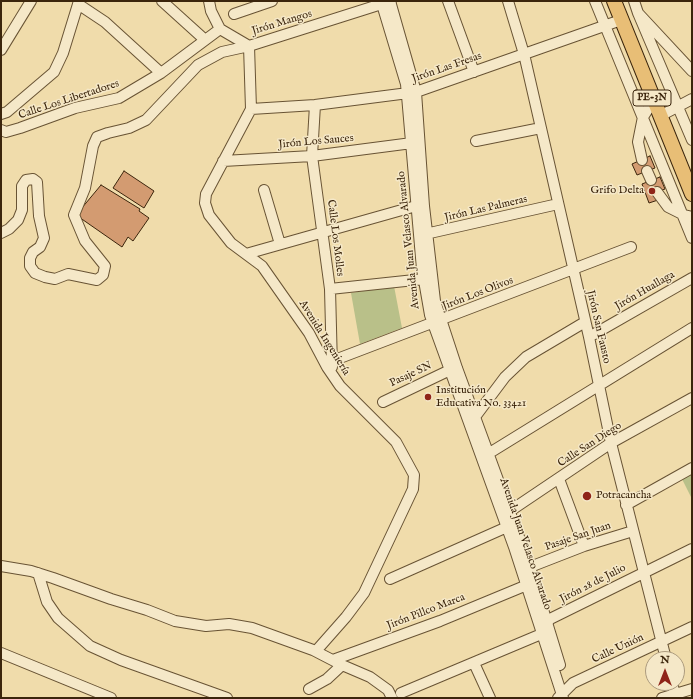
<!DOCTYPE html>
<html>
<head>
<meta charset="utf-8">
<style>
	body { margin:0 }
	#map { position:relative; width:693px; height:699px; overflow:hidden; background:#f0dcab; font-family:"IM FELL English",serif }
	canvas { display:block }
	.frame { position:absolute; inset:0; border:2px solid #3b250c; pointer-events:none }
	.north { position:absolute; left:645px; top:651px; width:40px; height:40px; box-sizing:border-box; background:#f5e8c8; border:1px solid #ab9a7d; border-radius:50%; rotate:0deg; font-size:11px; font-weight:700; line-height:16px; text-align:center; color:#3b250c }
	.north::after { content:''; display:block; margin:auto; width:14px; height:18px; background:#8f2418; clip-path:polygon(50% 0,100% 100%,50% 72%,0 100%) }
</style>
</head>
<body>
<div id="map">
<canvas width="693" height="699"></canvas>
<div class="frame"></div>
<div class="north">N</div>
</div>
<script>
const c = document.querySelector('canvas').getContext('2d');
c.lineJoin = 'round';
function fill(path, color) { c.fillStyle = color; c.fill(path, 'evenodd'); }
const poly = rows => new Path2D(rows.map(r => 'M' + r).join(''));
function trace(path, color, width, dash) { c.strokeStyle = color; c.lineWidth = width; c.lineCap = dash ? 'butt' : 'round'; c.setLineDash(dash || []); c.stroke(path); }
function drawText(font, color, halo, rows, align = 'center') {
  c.font = font + ' "IM FELL English",serif'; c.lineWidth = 3; c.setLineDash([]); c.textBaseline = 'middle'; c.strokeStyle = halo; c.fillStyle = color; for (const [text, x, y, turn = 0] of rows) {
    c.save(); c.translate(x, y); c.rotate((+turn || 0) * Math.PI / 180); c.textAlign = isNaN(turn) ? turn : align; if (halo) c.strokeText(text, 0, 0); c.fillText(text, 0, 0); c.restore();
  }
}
const green = poly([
	[394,286,402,328,360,344,351,293],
	[692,471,692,499,681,477]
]);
const building = poly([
	[650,156,655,168,637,175,632,164,650,156],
	[124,171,154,191,144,208,113,188,124,171],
	[660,177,665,189,657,192,658,200,649,203,642,184,660,177],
	[101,185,140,209,139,211,149,218,133,241,128,237,122,247,76,215,101,185]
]);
const minor = poly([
	[162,1,204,39],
	[209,1,211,11,220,29,249,46],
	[381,1,406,84,422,269,430,315,514,547,563,698],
	[390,1,416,92,424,206,435,301,457,368,530,567,560,665],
	[448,1,474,72],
	[508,1,524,54,589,337,611,443,666,659],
	[595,1,692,238],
	[634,1,638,13,692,71],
	[78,4,105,22,161,73],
	[638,13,692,140],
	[234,14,272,1],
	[249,46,251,109,206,194,205,203,209,215,231,243,262,266,309,333,327,367,340,386,396,442,414,475,413,489,364,593,346,617,316,651],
	[1,50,31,1],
	[315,105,312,156,330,289,332,367],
	[251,109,315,105,416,92,621,20],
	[1,114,7,112,54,72,63,53,79,1],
	[660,116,692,99],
	[1,130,6,132,20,128,75,108,119,98,161,73,220,29],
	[476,141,541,128],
	[642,160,638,142,643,117,653,101],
	[223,161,312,156,412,143],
	[647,171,651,180],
	[264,190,280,244],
	[657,192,668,207,684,215,692,217],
	[1,233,9,229,18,220,22,210,22,186,26,180,33,179,37,182,39,216,44,238,40,247,33,252,30,258,30,266,35,273,45,277,55,279,68,274,97,280,103,275,105,266,85,241,74,215,85,188,93,146,97,137,108,133,129,128,146,120,198,65,222,52,249,46,391,1],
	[421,235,558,204],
	[246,254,416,206],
	[330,289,424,279],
	[589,337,692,278],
	[332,361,631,247],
	[383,402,450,370],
	[475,417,505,377,526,357,585,322],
	[483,457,692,328],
	[559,479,584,546],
	[626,505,692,468],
	[504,515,611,443,692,398],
	[1,566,31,571,53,578,111,599,147,610,175,621,206,626,229,624,252,628,313,650,342,665,370,677,388,690,392,698],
	[530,567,584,546,633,531],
	[38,573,47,602,58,618,90,646,121,660,227,698],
	[390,579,507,527],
	[1,653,111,698],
	[333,660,440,621,527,585],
	[474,663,490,698],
	[672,683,676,698],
	[309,689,327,679,342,665],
	[401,693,539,635,550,619,692,549],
	[558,698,573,683,692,627],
	[662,698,692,689]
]);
const highway = poly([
	[614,1,692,194]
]);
const markers = [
	[652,191,4,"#8f2418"],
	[428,397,4,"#8f2418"],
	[587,496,5,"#8f2418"]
];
const shields = [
	[652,98,38]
];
const shieldNames = [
	["PE-3N",652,98]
];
const streetNames = [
	["Jirón Mangos",282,23,-17],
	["Jirón Las Fresas",447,68,-19],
	["Calle Los Libertadores",69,100,-18],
	["Jirón Los Sauces",316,142,-5],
	["Jirón Las Palmeras",486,209,-13],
	["Calle Los Molles",335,238,83],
	["Avenida Juan Velasco Alvarado",409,240,-96],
	["Jirón Huallaga",645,291,-30],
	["Jirón Los Olivos",478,294,-21],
	["Jirón San Fausto",598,327,77],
	["Avenida Ingeniería",324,338,58],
	["Pasaje SN",411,375,-25],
	["Calle San Diego",590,445,-33],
	["Pasaje San Juan",578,537,-19],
	["Avenida Juan Velasco Alvarado",525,544,71],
	["Jirón 28 de Julio",593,584,-27],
	["Jirón Pillco Marca",426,612,-21],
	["Calle Unión",618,649,-25]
];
const poiNames = [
	["Grifo Delta",644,191,"right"],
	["Institución",436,391],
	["Educativa No. 33421",436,404],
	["Potracancha",596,496]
];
fill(green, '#b9c089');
fill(building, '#d39b71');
trace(building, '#3b250c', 1);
trace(minor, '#685334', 12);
trace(highway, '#3b250c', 16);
trace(minor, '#f5e8c8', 10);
trace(highway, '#e8be76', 14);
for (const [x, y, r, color] of markers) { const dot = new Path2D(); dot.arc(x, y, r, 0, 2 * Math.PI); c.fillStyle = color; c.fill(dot); trace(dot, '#f5e8c8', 1.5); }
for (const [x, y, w] of shields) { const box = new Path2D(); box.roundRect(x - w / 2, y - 8, w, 16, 3); c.fillStyle = '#f5e8c8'; c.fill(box); trace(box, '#3b250c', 1); }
drawText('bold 10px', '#3b250c', null, shieldNames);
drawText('11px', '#3b250c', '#f5e8c8', streetNames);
drawText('11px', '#3b250c', '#f5e8c8', poiNames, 'left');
</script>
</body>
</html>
